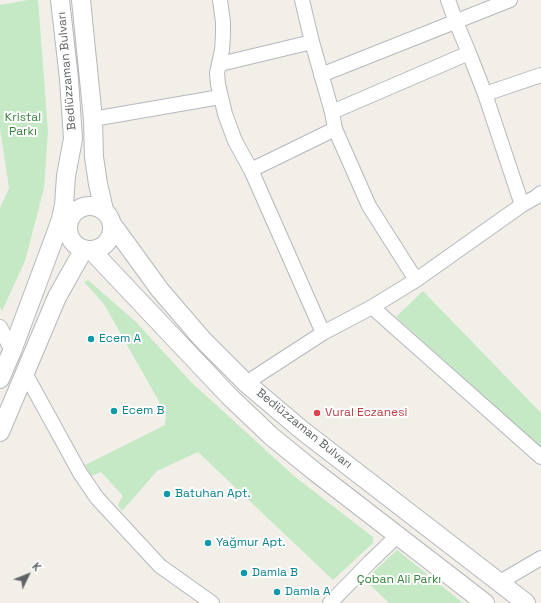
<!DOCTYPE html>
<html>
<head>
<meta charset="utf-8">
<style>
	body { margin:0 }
	#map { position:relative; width:541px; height:603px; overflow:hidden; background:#f1efe8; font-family:"Space Grotesk",sans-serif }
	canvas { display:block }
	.north { position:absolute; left:8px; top:555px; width:40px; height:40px; -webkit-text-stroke:3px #fff; paint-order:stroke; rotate:47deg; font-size:11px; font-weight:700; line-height:16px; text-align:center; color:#5f6368 }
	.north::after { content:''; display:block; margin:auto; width:14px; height:18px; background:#5f6368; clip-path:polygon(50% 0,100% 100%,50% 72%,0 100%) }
</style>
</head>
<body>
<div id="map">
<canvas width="541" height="603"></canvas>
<div class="north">K</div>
</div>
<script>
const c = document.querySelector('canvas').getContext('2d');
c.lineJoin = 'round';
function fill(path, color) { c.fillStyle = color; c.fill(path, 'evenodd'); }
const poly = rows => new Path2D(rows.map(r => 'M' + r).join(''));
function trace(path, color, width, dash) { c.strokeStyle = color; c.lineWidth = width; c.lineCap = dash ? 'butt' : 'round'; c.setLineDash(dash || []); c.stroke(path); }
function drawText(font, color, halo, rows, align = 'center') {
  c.font = font + ' "Space Grotesk",sans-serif'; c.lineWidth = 4; c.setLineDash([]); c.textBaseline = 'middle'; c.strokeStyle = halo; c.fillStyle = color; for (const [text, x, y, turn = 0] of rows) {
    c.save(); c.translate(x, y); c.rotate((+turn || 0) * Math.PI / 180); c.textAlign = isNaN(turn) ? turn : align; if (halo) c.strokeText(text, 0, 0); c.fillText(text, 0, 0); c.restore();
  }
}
const green = poly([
	[28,0,38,0,48,132,44,188,25,261,2,311,0,307,0,208,9,188,0,128,0,5],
	[88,280,136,322,191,382,294,476,373,537,373,543,333,580,198,452,157,471,122,511,118,505,123,496,101,472,91,476,85,465,165,425,166,414,104,304,84,282],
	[423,291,541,413,541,448,396,317],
	[397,550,463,603,389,603,365,580]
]);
const minor = poly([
	[220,0,223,22,223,36,222,50,217,73,218,84,225,114,235,141,251,170,323,333],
	[302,0,312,42,332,112,335,129,369,206,416,280],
	[448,0,456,22,469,53,485,94,522,205],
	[220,64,312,42],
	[321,75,510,0],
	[485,94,541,75],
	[332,112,469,53],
	[93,119,220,97],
	[251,170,335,129],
	[372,307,541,457],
	[0,327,12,351],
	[25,373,80,473,97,498,160,566,212,603],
	[246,383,323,333,372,307,416,280,522,205,536,197,541,193],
	[500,582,541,558],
	[330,603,370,562,398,535]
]);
const tertiary = poly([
	[81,0,93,119,94,157,98,184,104,210],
	'68 228a22 22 0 1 1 44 0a22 22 0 1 1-44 0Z',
	[112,224,160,290,203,340,246,383,303,431,526,603],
	[91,250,229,396,271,436,314,471,485,603],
	[0,379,12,351,55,236,61,219,64,205,66,176,73,139,69,79,60,0],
	[0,432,57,297,84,249]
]);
const markers = [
	[91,339,4,"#0f9aa8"],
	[114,411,4,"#0f9aa8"],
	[317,413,4,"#e0444e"],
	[167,494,4,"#0f9aa8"],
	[208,543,4,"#0f9aa8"],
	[244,573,4,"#0f9aa8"],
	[277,592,4,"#0f9aa8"]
];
const streetNames = [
	["Bediüzzaman Bulvarı",67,71,-95],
	["Bediüzzaman Bulvarı",304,429,39]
];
const parkNames = [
	["Kristal",23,118],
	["Parkı",23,132],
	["Çoban Ali Parkı",399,580]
];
const cultureNames = [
	["Ecem A",99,339],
	["Ecem B",122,411],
	["Batuhan Apt.",175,494],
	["Yağmur Apt.",216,543],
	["Damla B",252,573],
	["Damla A",285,592]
];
const healthNames = [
	["Vural Eczanesi",325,413]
];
fill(green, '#c5e8c5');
trace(minor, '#b5b8bc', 16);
trace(tertiary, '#b5b8bc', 20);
trace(minor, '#fff', 14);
trace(tertiary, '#fff', 18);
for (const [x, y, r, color] of markers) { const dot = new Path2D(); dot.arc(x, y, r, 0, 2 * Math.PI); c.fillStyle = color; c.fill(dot); trace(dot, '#fff', 1.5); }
drawText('12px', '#5f6368', '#fff', streetNames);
drawText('12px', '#348238', '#fff', parkNames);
drawText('12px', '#0d838f', '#fff', cultureNames, 'left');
drawText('12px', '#be3a42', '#fff', healthNames, 'left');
</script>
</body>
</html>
